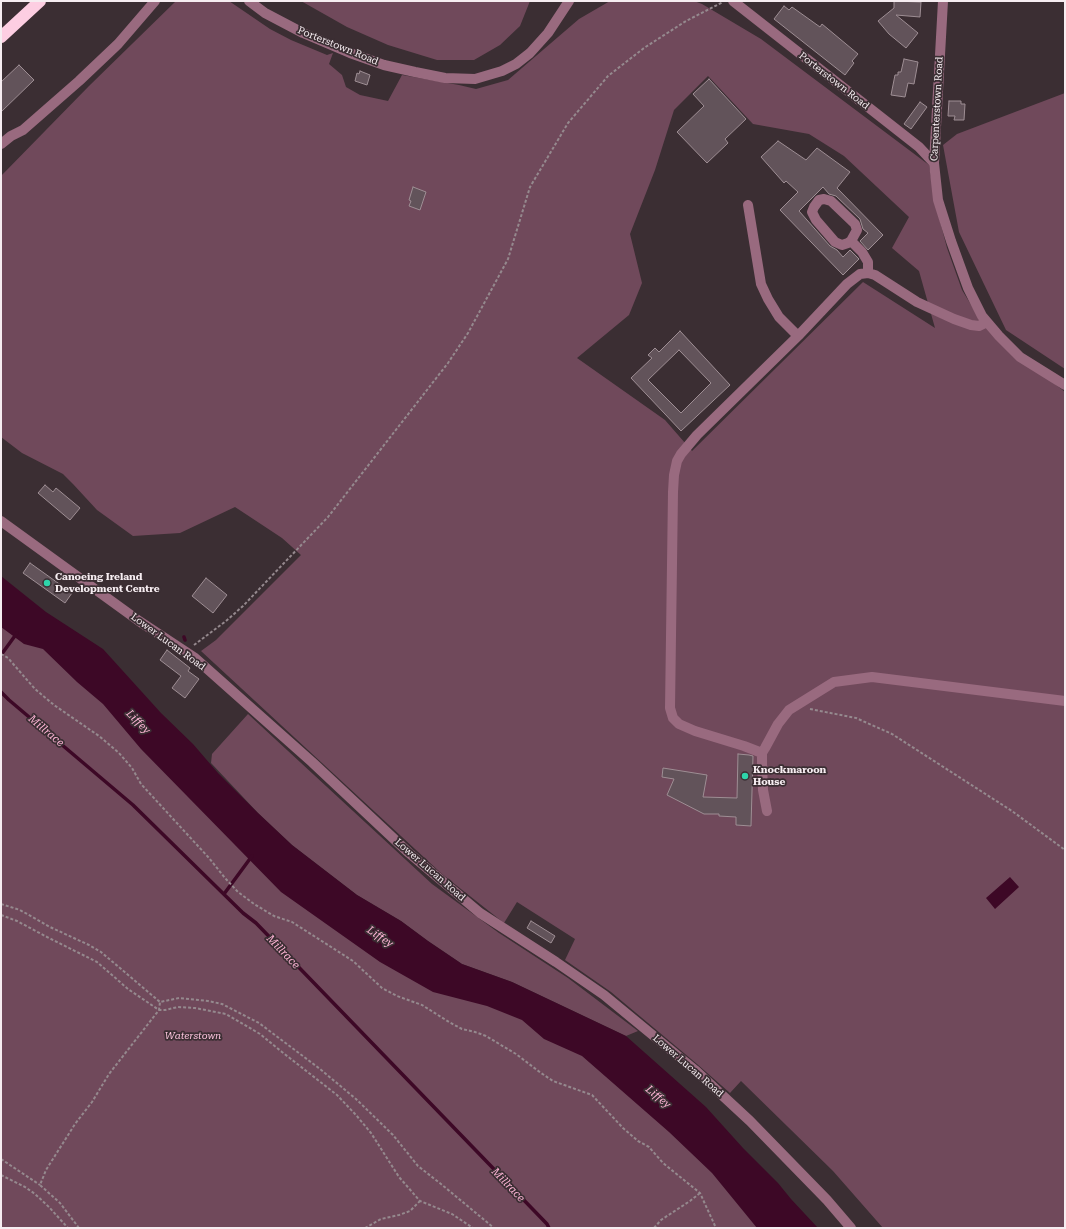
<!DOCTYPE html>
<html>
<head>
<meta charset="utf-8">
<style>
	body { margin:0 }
	#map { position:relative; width:1066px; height:1229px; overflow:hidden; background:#3b2e33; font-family:"Roboto Serif",serif }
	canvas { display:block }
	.frame { position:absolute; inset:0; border:2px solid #f6edf1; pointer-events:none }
</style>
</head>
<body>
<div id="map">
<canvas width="1066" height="1229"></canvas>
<div class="frame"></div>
</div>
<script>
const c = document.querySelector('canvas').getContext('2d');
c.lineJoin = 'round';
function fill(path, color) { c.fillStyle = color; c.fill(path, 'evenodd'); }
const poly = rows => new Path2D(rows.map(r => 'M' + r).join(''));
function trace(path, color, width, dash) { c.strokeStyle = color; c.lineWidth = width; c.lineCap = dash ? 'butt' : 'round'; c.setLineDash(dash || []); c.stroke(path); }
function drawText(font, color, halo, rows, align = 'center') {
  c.font = font + ' "Roboto Serif",serif'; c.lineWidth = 3.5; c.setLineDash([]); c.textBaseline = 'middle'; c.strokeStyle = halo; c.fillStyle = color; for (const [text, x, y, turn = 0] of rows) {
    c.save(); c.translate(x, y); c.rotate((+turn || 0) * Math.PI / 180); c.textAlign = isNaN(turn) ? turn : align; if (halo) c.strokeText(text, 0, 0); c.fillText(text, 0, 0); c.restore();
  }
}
const green = poly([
	[176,1,229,1,270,29,291,40,327,55,333,53,329,64,342,75,346,87,360,95,388,101,402,75,459,85,476,89,508,80,579,19,610,1,694,1,702,4,761,39,929,165,935,202,947,248,962,290,979,318,1046,377,1065,392,1065,1228,883,1228,833,1171,741,1081,730,1093,697,1064,611,992,565,960,575,939,517,902,504,923,442,874,201,651,216,640,301,555,282,538,235,507,180,533,133,536,97,510,73,484,63,474,22,453,1,437,1,176,89,86],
	[708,76,753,124,809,134,844,156,909,217,892,248,919,271,935,328,863,282,692,451,665,420,577,358,629,315,642,283,630,234,655,170,674,110],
	[301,1,530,1,520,26,500,45,474,60,437,60,388,45,347,27],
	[1065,93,1065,369,1006,330,959,232,943,145,957,134],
	[1,604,261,844,546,1015,785,1228,1,1228],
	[248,714,432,884,499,933,568,978,638,1031,626,1036,512,982,462,964,428,941,401,921,357,895,292,845,258,813,211,763,212,754]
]);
const water = poly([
	[1,576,46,612,103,649,161,713,193,744,218,773,258,813,292,845,357,895,401,921,428,941,462,964,512,982,626,1036,706,1107,743,1148,778,1183,791,1199,818,1228,757,1228,712,1173,669,1132,582,1056,544,1039,522,1020,487,1006,433,992,380,962,281,892,141,749,103,704,77,682,43,649,24,644,1,627],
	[1010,877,1019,887,995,909,986,898]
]);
const stream = poly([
	[184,637,185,640],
	[1,655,17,633],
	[1,692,9,700,133,805,243,913,256,923,547,1224,549,1228],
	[224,894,252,856]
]);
const building = poly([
	[894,1,921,2,920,17,896,15,918,33,906,48,889,34,878,21,894,8,894,1],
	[784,6,789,10,792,7,820,27,822,24,858,54,852,61,854,63,845,75,774,19,784,6],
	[904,59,918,62,914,84,908,83,905,97,891,95,895,75,898,75,898,72,901,72,904,59],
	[19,65,34,80,1,112,1,82,19,65],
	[360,71,370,75,367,85,355,81,357,73,359,74,360,71],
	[709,79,746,119,725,139,728,143,707,163,677,132,704,106,693,94,709,79],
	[949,101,961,101,961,104,965,104,964,120,954,120,955,116,948,116,949,101],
	[920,102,927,107,911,129,904,124,920,102],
	[778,141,806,160,817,148,850,172,837,188,883,235,868,250,860,241,868,233,863,229,860,219,836,196,829,194,823,187,799,211,830,246,837,250,843,257,850,250,859,259,843,275,780,210,798,192,786,181,784,183,761,157,778,141],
	[413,187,426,192,420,210,409,206,411,201,409,200,413,187],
	[680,331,730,385,681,431,631,378,652,358,648,355,655,348,659,352,680,331],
	[679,350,711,383,681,413,648,380,679,350],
	[45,485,53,492,56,488,80,508,70,520,38,493,45,485],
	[30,563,72,593,65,603,23,573,30,563],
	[206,578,227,595,213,613,192,596,206,578],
	[167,650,190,668,188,671,199,679,185,698,172,688,181,676,160,660,167,650],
	[738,754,749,755,753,756,751,826,736,825,736,817,719,816,719,814,704,814,667,795,674,779,662,777,663,768,707,775,703,797,737,798,738,754],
	[531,921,555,936,551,943,527,928,531,921]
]);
const path = poly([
	[194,645,226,621,243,606,328,517,448,363,468,333,508,259,530,187,568,123,608,76,644,48,686,21,723,2],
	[1,654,8,658,35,689,54,705,99,736,119,753,132,768,141,784,209,858,225,878,238,892,254,904,274,916,292,922,353,961,382,988,397,996,422,1005,449,1022,462,1029,475,1032,486,1036,516,1054,541,1073,553,1081,592,1095,623,1128,638,1141,649,1147,663,1163,700,1193,716,1228],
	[810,709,856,718,892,734,1012,811,1065,850],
	[1,904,20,910,50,927,89,945,101,952,160,1002,179,998,208,1001,222,1004,259,1023,320,1069,356,1099,393,1135,418,1166,441,1184,494,1228],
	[1,915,17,921,47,937,97,962,128,989,159,1010,165,1010,178,1007,195,1008,226,1014,260,1034,282,1052,337,1095,356,1115,371,1133,399,1177,420,1201,452,1214,473,1228],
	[1,1159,40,1185],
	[1,1175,25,1187,35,1194,49,1207,68,1228],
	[79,1228,60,1203,40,1185,46,1170,75,1124,92,1102,109,1074,159,1010,160,1002],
	[365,1228,381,1219,399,1215,410,1211,420,1201],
	[654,1228,661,1220,690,1201,700,1193]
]);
const minor = poly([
	[249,1,265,13,303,33,350,53,384,65,415,72,445,78,475,79,502,71,516,64,530,53,548,33,569,1],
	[733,1,919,147,934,163],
	[943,1,934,163,938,200,951,241,968,288,982,316,999,336,1020,357,1065,385],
	[1,144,11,136,23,130,79,81,118,44,155,1],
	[824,199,831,201,855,224,857,230,851,241,848,243,842,245,835,242,816,220,812,212,814,207,819,200,824,199],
	[748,205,761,284,768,299,779,317,798,336],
	[851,241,862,252,868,262,868,273],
	[1,521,139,621,195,658,312,762,409,853,480,913,556,962,604,995,695,1070,750,1121,827,1200,851,1228],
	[762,753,744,746,695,731,679,724,673,718,670,708,673,492,674,475,677,461,681,454,697,435,798,336,847,284,860,274,868,273,875,275,917,302,954,319,971,325,979,326,987,322],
	[767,811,763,790,762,764,762,753,765,748,778,724,789,710,834,682,872,677,1065,701]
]);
const highway = poly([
	[1,37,40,1]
]);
const markers = [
	[47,583,4,"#2ed4aa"],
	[745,776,4,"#2ed4aa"]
];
const streetNames = [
	["Porterstown Road",338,46,22],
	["Porterstown Road",834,81,38],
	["Carpenterstown Road",937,109,-87],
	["Lower Lucan Road",168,642,36],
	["Lower Lucan Road",430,870,41],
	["Lower Lucan Road",688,1066,41]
];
const poiNames = [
	["Canoeing Ireland",55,577],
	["Development Centre",55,589],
	["Knockmaroon",753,770],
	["House",753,782]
];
const parkNames = [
	["Waterstown",193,1036]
];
const waterNames = [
	["Liffey",138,722,45],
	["Millrace",46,731,40],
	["Liffey",380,937,34],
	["Millrace",283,952,46],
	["Liffey",658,1097,40],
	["Millrace",508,1185,46]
];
fill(green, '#70495b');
fill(water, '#3d0826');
trace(stream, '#3d0826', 3.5);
fill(building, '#62535a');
trace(building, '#9e8e94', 1);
trace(path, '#95898e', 2, [3, 2]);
trace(minor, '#996a7f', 10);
trace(highway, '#fdcee2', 12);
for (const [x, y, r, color] of markers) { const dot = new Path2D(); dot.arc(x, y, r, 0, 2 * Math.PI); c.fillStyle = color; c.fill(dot); trace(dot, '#3b2e33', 1.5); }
drawText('10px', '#f6edf1', '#3b2e33', streetNames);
drawText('bold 10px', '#f6edf1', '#3b2e33', poiNames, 'left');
drawText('italic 10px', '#fcc4dd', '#3b2e33', parkNames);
drawText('italic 11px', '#feb5d6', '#3b2e33', waterNames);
</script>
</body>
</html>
